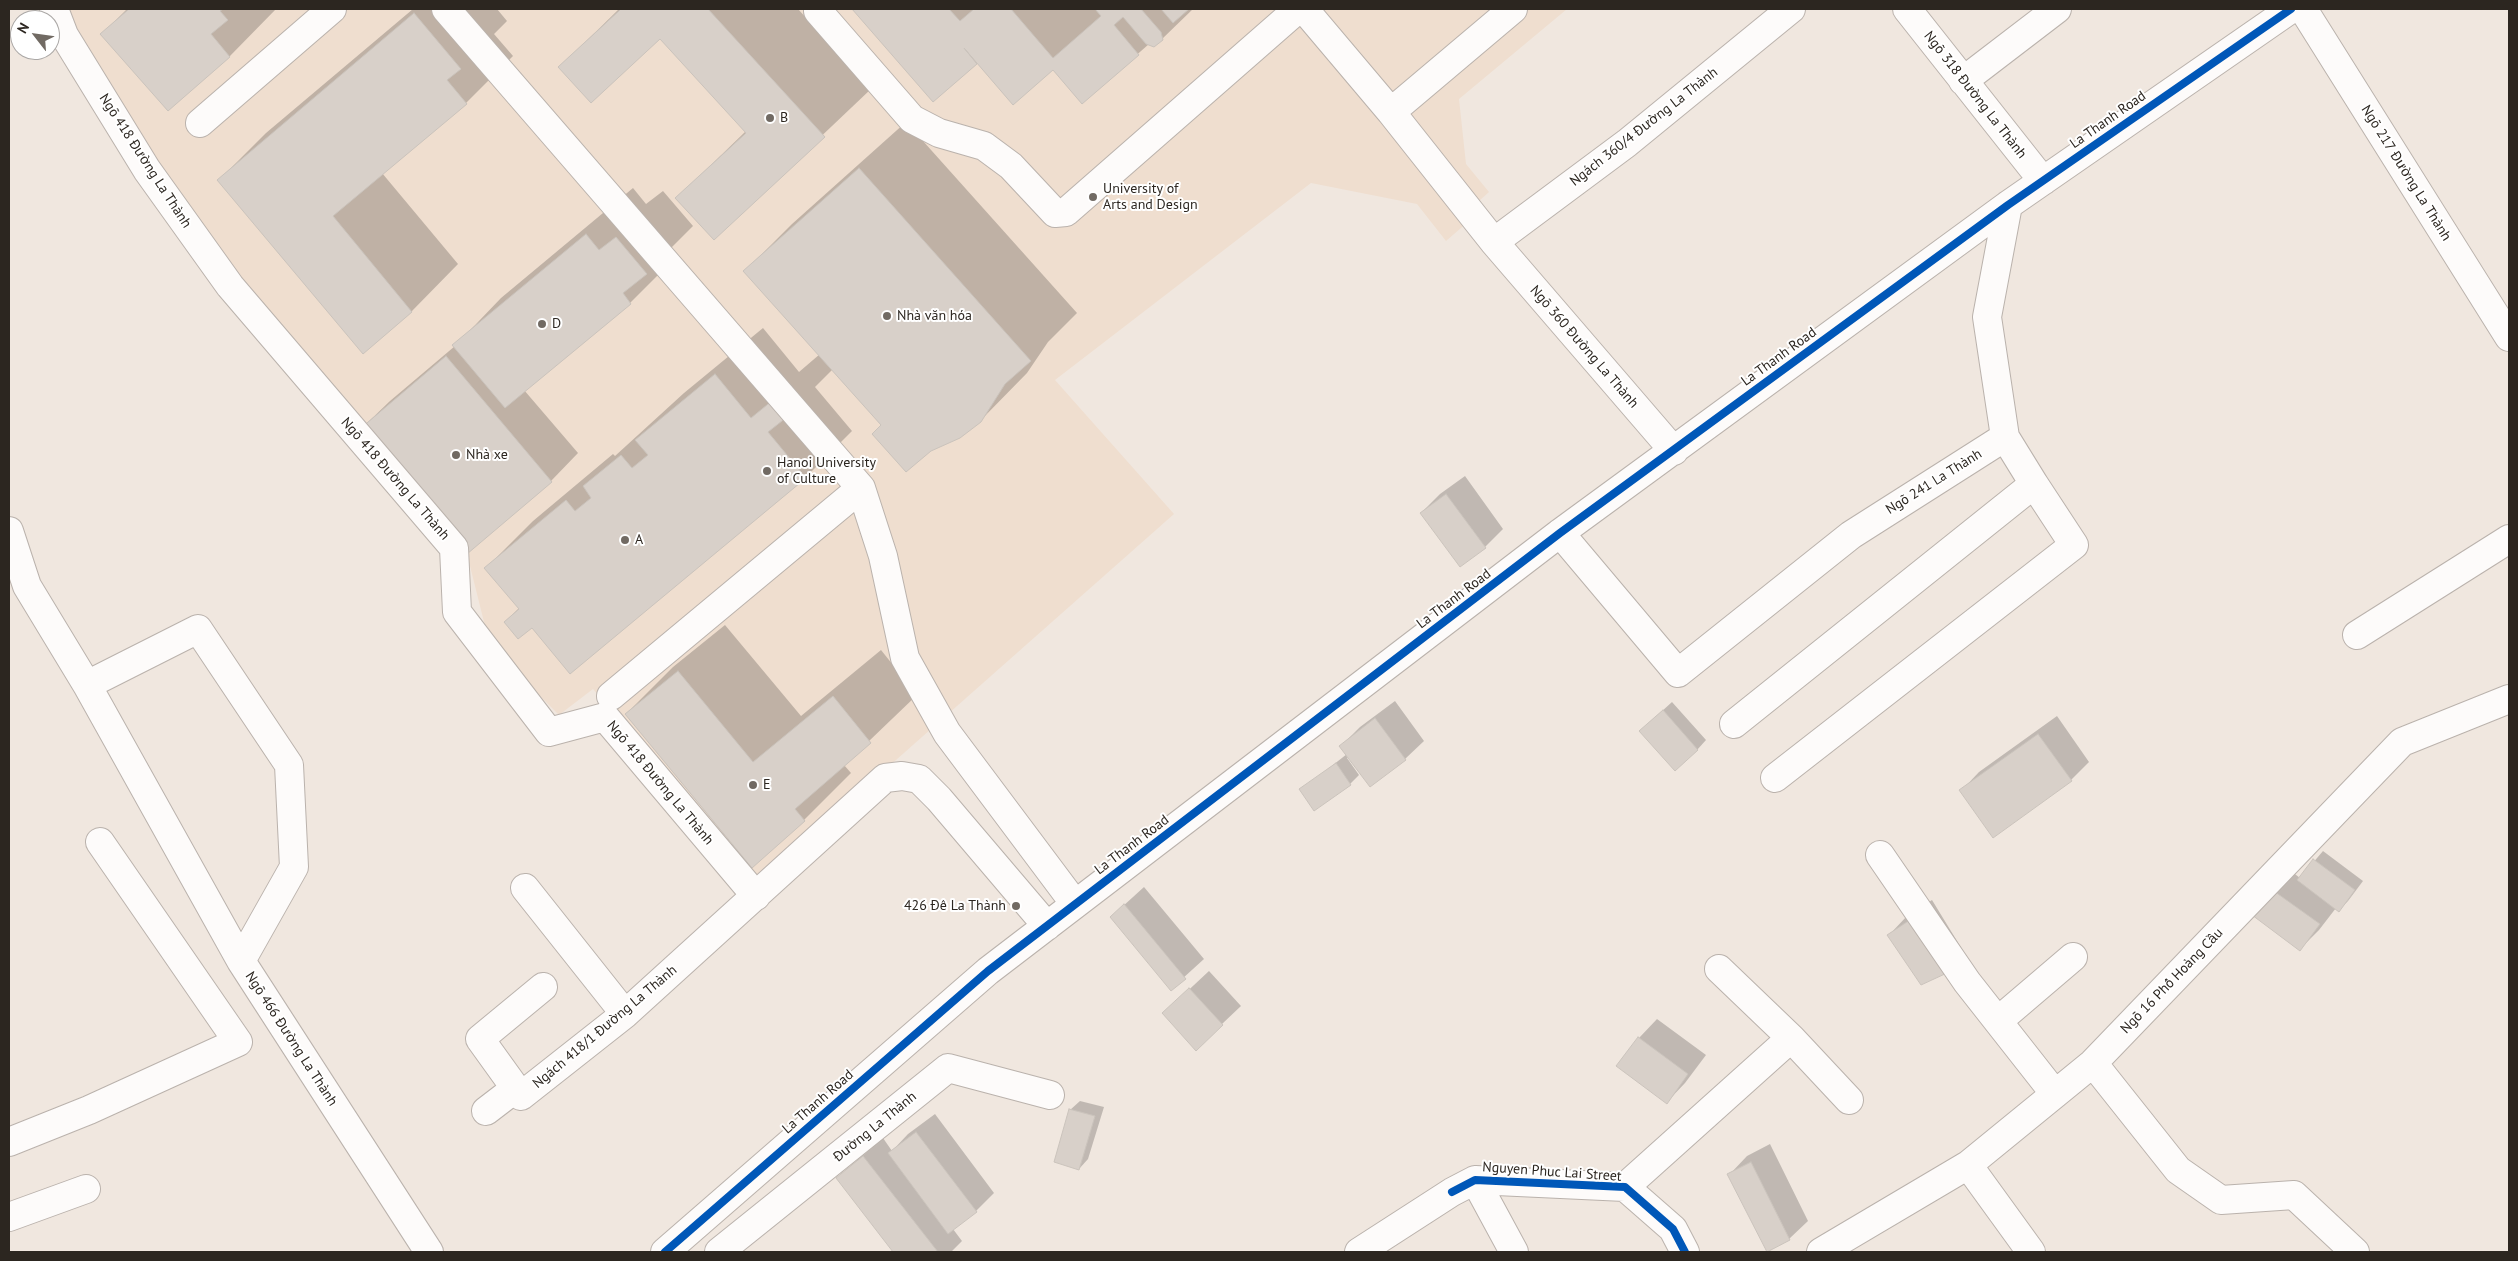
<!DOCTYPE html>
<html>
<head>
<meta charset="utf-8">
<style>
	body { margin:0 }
	#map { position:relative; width:2518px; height:1261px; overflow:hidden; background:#f0e7df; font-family:"PT Sans",sans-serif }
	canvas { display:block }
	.frame { position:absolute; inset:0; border:10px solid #2c2620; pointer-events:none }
	.north { position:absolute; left:10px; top:10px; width:50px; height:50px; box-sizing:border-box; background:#fff; border:1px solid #aba8a6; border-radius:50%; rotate:300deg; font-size:14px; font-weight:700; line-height:20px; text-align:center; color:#2c2620 }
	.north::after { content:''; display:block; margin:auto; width:18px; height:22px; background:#716a63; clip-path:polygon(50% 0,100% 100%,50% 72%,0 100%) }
</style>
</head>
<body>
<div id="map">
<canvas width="2518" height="1261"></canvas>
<div class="frame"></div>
<div class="north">N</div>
</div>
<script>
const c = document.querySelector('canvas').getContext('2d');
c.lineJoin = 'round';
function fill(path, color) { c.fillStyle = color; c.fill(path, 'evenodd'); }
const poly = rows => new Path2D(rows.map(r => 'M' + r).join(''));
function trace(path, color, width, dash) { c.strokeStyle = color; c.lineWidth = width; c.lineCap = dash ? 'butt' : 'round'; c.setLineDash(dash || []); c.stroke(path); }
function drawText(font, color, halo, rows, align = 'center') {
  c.font = font + ' "PT Sans",sans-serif'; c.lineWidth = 4; c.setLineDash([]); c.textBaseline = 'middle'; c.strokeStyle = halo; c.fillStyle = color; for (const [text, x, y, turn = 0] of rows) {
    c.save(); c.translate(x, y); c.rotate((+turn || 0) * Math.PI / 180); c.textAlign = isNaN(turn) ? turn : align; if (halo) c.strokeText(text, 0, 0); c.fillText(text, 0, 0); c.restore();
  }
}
const built = poly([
	[68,9,1567,9,1459,99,1466,164,1489,192,1479,201,1484,208,1446,241,1417,204,1311,183,1055,380,1174,514,757,883,593,689,559,715,490,646,467,554,240,287,170,184,78,36]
]);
const shadow = poly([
	[127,9,276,9,230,56,168,109,102,34],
	[413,9,497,9,507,21,494,34,513,56,466,103,382,173,458,264,412,311,363,352,219,180,266,133],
	[619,9,798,9,871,89,714,238,677,198,746,131,660,37,560,67],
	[854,9,1193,9,1162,39,1149,44,1082,103,1053,69,978,62,933,101],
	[906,122,1077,313,1048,342,1027,373,980,421,883,425,833,369,815,387,852,431,805,478,532,626,505,622,519,608,486,568,533,521,613,454,615,456,684,393,763,328,799,372,820,354,745,271,792,224],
	[633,188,646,204,663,191,693,226,671,248,677,256,630,303,524,390,578,453,551,481,362,428,390,401,455,346,501,298],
	[1465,476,1503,529,1485,547,1421,513,1440,494],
	[725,625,801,716,881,650,917,695,844,765,851,773,804,820,626,714,673,667],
	[1395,701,1424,741,1405,759,1349,756,1347,758,1359,775,1350,784,1301,790,1347,754,1341,746,1360,727],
	[1672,702,1706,740,1697,750,1650,722],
	[2057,716,2089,762,2071,780,1961,791,1979,772],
	[2323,851,2363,881,2348,901,2339,910,2336,908,2319,930,2300,949,2253,914,2291,871,2300,878],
	[1144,887,1204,959,1171,989,1111,917],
	[1932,900,1965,954,1946,972,1889,935,1907,916],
	[1209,971,1241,1006,1222,1024,1164,1013],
	[1657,1019,1706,1055,1685,1083,1667,1102,1639,1038],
	[1080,1101,1104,1107,1088,1159,1079,1169,1070,1110],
	[935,1114,994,1193,976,1211,953,1229,962,1241,951,1252,895,1252,837,1178,883,1138,892,1151,908,1134],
	[1770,1144,1808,1221,1789,1239,1729,1175,1747,1156]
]);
const building = poly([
	[129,9,223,9,220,11,228,20,211,34,230,57,168,111,100,34,129,9],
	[621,9,708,9,825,137,714,240,675,198,746,133,660,39,591,103,558,67,621,9],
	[852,9,949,9,960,21,974,9,1011,9,1053,58,1101,16,1095,9,1141,9,1161,32,1163,40,1154,47,1146,44,1123,17,1114,25,1139,55,1082,104,1053,70,1013,105,964,48,977,64,933,102,852,9],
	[1161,9,1189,9,1173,23,1161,9],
	[414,13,461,69,447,80,467,104,333,216,412,312,363,354,217,180,414,13],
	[859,168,1031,361,1005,384,981,422,960,438,931,451,906,472,872,434,881,425,743,271,859,168],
	[586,234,599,250,616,237,647,274,623,293,631,304,505,408,452,345,586,234],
	[446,356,552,482,467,554,361,428,446,356],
	[715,374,751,418,773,400,787,417,768,432,806,478,570,674,532,628,518,639,504,622,519,609,484,568,566,500,575,511,591,498,583,486,621,455,632,468,648,455,635,440,715,374],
	[1446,494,1486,548,1460,567,1420,513,1446,494],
	[678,671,753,762,833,696,871,743,795,809,805,821,752,868,625,714,678,671],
	[1663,710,1698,750,1675,771,1639,731,1663,710],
	[1375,718,1406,760,1370,787,1339,746,1375,718],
	[2038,734,2072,781,1993,838,1959,790,2038,734],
	[1336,763,1351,785,1314,811,1299,789,1336,763],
	[2313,859,2355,890,2339,912,2297,880,2313,859],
	[2271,889,2320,924,2300,951,2252,915,2271,889],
	[1124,904,1186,979,1171,991,1110,917,1124,904],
	[1913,918,1947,973,1921,985,1887,935,1913,918],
	[1189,988,1223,1025,1196,1051,1162,1013,1189,988],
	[1638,1037,1688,1074,1667,1104,1616,1066,1638,1037],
	[1069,1109,1095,1116,1079,1170,1054,1162,1069,1109],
	[916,1132,977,1212,948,1234,888,1153,916,1132],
	[863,1156,938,1252,893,1252,836,1178,863,1156],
	[1751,1162,1790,1240,1767,1252,1727,1174,1751,1162]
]);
const minor = poly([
	[54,9,64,35,147,170,230,286,454,548,457,612,549,732,605,717,756,896],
	[446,9,861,488,883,556,905,658,947,733,1075,904],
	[1304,9,1391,112,1494,242,1674,451],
	[1907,9,2043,181],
	[2303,9,2509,337],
	[818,11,912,119,939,133,984,146,1011,166,1055,213,1066,212,1298,9],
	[1963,81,2057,9],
	[1391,112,1513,9],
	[200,123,332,9],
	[1494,242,1627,143,1791,9],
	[9,531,27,586,87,685,198,629,289,765,294,867,241,961,429,1252],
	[1560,533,1678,673,1851,535,2005,437,1987,317,2008,205],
	[2357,635,2509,539],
	[87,685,241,961],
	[611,696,861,488],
	[1734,724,2034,484,2005,437],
	[1775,778,2074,545,2034,484],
	[1880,855,1967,982,2055,1094],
	[525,888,625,1014],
	[1719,969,1791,1038,1849,1100],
	[543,987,480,1039,521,1096,625,1014,885,778,902,776,919,779,939,799,1047,926],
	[1998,1021,2073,957],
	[2093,1063,2178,1170,2221,1200,2294,1195,2355,1252],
	[486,1111,516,1088],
	[9,1142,89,1110,238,1042,100,842],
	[1968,1165,2031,1252],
	[1475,1180,1514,1252],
	[1625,1187,1791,1038],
	[9,1217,86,1189],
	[665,1252,988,971,1560,533,2008,205,2291,9],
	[719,1252,948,1068,1050,1095],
	[1359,1252,1452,1192,1475,1180,1625,1187,1673,1229,1685,1252],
	[1821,1252,1968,1165,2093,1063,2402,742,2509,699]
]);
const cycleway = poly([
	[1452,1192,1475,1180,1625,1187,1673,1229,1685,1252],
	[665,1252,988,971,1560,533,2008,205,2291,9]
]);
const markers = [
	[770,118,5,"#716a63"],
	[1093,197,5,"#716a63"],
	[887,316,5,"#716a63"],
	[542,324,5,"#716a63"],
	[456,455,5,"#716a63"],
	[767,471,5,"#716a63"],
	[625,540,5,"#716a63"],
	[753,785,5,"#716a63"],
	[1016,906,5,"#716a63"]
];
const streetNames = [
	["Ngõ 318 Đường La Thành",1975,95,52],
	["La Thanh Road",2108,120,-35],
	["Ngách 360/4 Đường La Thành",1644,127,-38],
	["Ngõ 418 Đường La Thành",145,161,57],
	["Ngõ 217 Đường La Thành",2406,173,58],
	["Ngõ 360 Đường La Thành",1584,347,49],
	["La Thanh Road",1779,357,-36],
	["Ngõ 418 Đường La Thành",395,479,49],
	["Ngõ 241 La Thành",1934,482,-32],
	["La Thanh Road",1454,599,-37],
	["Ngõ 418 Đường La Thành",660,783,50],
	["La Thanh Road",1132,845,-37],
	["Ngõ 16 Phố Hoàng Cầu",2172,981,-46],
	["Ngách 418/1 Đường La Thành",605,1027,-40],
	["Ngõ 466 Đường La Thành",291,1039,57],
	["La Thanh Road",818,1102,-41],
	["Đường La Thành",875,1127,-39],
	["Nguyen Phuc Lai Street",1552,1172,4]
];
const poiNames = [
	["B",780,118],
	["University of",1103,189],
	["Arts and Design",1103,205],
	["Nhà văn hóa",897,316],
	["D",552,324],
	["Nhà xe",466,455],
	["Hanoi University",777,463],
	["of Culture",777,479],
	["A",635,540],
	["E",763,785],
	["426 Đê La Thành",1006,906,"right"]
];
fill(built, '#efdecf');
fill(shadow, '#0003');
fill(building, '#d8d0c9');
trace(building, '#cac3bc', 1);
trace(minor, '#bab2ac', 30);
trace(minor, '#fdfbfa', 28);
trace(cycleway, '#0057b8', 8);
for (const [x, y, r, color] of markers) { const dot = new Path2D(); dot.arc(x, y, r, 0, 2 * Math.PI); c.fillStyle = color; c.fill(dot); trace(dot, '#fff', 2); }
drawText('14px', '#2c2620', '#fff', streetNames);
drawText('14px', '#2c2620', '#fff', poiNames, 'left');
</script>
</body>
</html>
